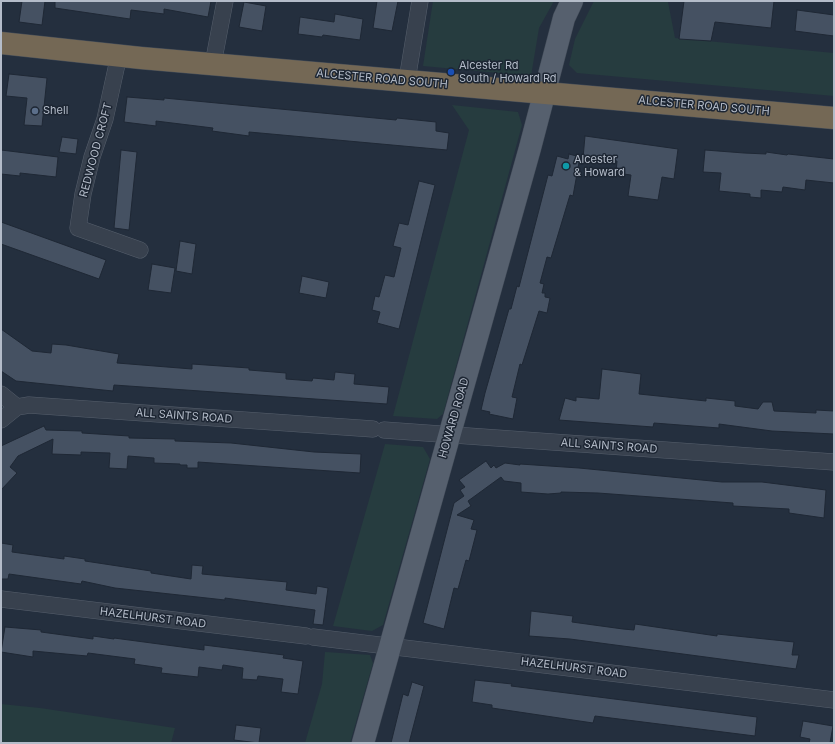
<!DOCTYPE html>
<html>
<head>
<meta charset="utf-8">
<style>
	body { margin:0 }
	#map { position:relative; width:835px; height:744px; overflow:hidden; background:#242f3e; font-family:Inter,sans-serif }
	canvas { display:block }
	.frame { position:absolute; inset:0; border:2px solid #b4bcc9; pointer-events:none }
</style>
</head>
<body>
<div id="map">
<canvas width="835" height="744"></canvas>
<div class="frame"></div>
</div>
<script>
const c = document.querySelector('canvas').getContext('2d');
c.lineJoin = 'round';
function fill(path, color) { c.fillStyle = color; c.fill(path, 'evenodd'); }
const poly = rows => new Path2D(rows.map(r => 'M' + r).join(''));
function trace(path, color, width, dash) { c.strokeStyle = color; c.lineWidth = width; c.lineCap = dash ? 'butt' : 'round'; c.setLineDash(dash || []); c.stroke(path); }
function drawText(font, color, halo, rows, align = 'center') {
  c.font = font + ' Inter,sans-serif'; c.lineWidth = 3; c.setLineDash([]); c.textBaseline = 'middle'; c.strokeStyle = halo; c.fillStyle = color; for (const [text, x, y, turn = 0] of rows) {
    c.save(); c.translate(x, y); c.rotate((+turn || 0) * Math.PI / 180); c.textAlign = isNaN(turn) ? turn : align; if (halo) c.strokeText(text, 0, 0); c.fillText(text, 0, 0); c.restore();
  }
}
const green = poly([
	[433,1,554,1,539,28,531,76,423,66],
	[594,1,666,1,668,2,675,38,834,53,834,96,577,73,569,65,575,39],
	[452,105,518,112,522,125,443,414,437,419,393,416,469,130],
	[385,444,423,447,430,459,383,625,372,631,333,626],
	[325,652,370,655,373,663,350,743,305,743,322,684],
	[1,704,40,708,175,728,171,743,1,743]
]);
const building = poly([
	[22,1,45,1,42,25,19,22,22,1],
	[55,1,211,1,208,17,164,9,164,14,131,10,130,19,55,8,55,1],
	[377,1,398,1,392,31,373,28,377,1],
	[684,1,774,1,771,28,715,22,711,41,679,39,684,1],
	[244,2,266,6,262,31,239,27,244,2],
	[797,10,834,15,834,36,795,31,797,10],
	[335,14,363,19,360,40,323,35,322,37,298,34,300,17,334,22,335,14],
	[9,74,47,78,42,126,24,125,27,98,6,96,9,74],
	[127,97,164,100,164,98,396,120,397,118,436,122,436,131,449,133,447,150,249,132,249,136,212,131,213,128,156,121,156,126,124,122,127,97],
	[585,136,678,149,674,179,662,177,658,200,628,196,631,175,616,173,617,161,583,158,585,136],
	[62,137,78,139,76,154,59,152,62,137],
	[1,150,58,157,56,177,20,173,20,176,1,174,1,150],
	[121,150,137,152,129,230,114,228,121,150],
	[705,150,744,153,766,154,766,152,787,155,788,154,834,159,834,183,806,180,805,190,783,187,782,192,761,190,761,198,750,197,750,194,719,191,721,173,703,172,705,150],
	[569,154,580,157,573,196,570,195,551,258,547,257,540,283,544,284,542,293,545,293,545,297,550,298,547,313,539,311,522,365,520,364,512,397,517,398,513,419,489,414,490,412,481,410,485,393,509,309,511,309,517,286,519,287,548,175,552,176,557,156,568,159,569,154],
	[419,181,435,185,399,329,377,323,380,312,372,310,375,296,379,297,385,275,394,277,401,248,393,246,399,223,408,225,419,181],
	[1,222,106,260,99,279,1,244,1,222],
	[180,241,196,244,192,274,176,271,180,241],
	[152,264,175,268,171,293,148,290,152,264],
	[302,276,329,282,326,298,299,293,302,276],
	[1,329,32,351,51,353,52,344,66,345,119,354,117,363,192,369,192,364,249,368,249,370,286,373,286,379,312,381,313,378,334,380,335,372,355,374,354,384,389,387,387,404,114,385,113,391,16,381,1,371,1,329],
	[602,369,641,374,639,394,706,401,706,398,735,401,735,406,758,409,763,402,772,402,774,411,816,413,816,410,834,411,834,434,772,431,719,424,719,428,654,423,653,427,559,420,565,398,576,401,576,397,599,399,602,369],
	[44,426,46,430,82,431,82,433,129,436,129,438,175,439,175,441,231,443,314,452,361,454,360,473,198,462,198,468,187,468,187,465,180,465,180,464,154,463,154,458,128,456,127,469,109,468,110,453,81,452,81,455,52,454,53,439,18,456,10,467,17,473,1,490,1,446,44,426],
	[486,461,491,468,494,465,496,468,505,463,520,465,520,464,579,468,722,482,762,482,826,490,824,518,789,513,789,509,733,506,733,503,598,493,561,492,561,493,548,494,521,492,521,483,504,481,501,477,468,501,471,506,457,515,474,520,471,529,477,530,469,561,466,560,458,589,454,588,444,629,423,623,454,503,464,496,460,490,465,487,459,480,486,461],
	[1,543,13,545,12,552,64,559,64,556,85,559,85,561,151,571,151,573,191,579,192,565,203,566,202,574,287,582,286,590,316,594,317,586,328,588,323,625,313,624,315,610,225,598,225,600,115,588,82,581,81,584,9,574,8,579,1,579,1,543],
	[531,611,573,616,572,622,623,629,634,630,635,624,717,636,717,634,794,642,792,655,799,655,796,669,570,639,529,636,531,611],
	[5,627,41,630,41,632,93,639,93,636,114,639,114,638,204,650,204,645,284,655,283,658,303,661,298,694,281,692,283,679,258,676,257,680,242,679,243,668,223,665,222,670,199,667,198,677,161,673,162,668,134,664,135,659,88,653,87,656,33,651,33,657,1,652,5,627],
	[475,680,512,684,511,686,535,689,757,717,755,736,595,716,593,723,492,708,492,705,472,702,475,680],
	[412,682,424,686,409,743,391,743,403,694,408,696,412,682],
	[803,721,833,726,830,743,809,743,810,739,800,737,803,721],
	[236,725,261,728,259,743,234,740,236,725]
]);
const street = poly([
	[119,55,105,119,92,157,83,194,78,228,140,250],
	[213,64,225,1],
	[407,80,420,1],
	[1,394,17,407],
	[1,420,17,407,29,405,373,429],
	[384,430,834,462],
	[1,599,306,636],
	[313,637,834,700]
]);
const primary = poly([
	[363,743,530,148,564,18,572,1]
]);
const highway = poly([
	[1,43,141,58,834,118]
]);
const markers = [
	[451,72,4,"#1a4fb4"],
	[35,111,4,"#5c6f8a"],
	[566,166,4,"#0f9aa8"]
];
const poiNames = [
	["Alcester Rd",459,66],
	["South / Howard Rd",459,79],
	["Shell",43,111],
	["Alcester",574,160],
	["& Howard",574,173]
];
const streetNames = [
	["ALCESTER ROAD SOUTH",382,79,5],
	["ALCESTER ROAD SOUTH",704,106,5],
	["REDWOOD CROFT",96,150,-75],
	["ALL SAINTS ROAD",184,416,4],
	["HOWARD ROAD",454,418,-74],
	["ALL SAINTS ROAD",609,446,4],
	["HAZELHURST ROAD",153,618,7],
	["HAZELHURST ROAD",574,668,7]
];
fill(green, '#263c3f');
fill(building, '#455162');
trace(building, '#1f2835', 1);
trace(street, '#565f6c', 17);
trace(primary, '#414a57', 23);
trace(highway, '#434c59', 23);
trace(street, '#38414e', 16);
trace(primary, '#56606e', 22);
trace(highway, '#746855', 22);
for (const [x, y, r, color] of markers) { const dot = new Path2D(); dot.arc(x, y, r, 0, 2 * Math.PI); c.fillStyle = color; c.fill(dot); trace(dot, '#1d2633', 1.5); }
drawText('11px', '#b4bcc9', '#1d2633', poiNames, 'left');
drawText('11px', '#b4bcc9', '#1d2633', streetNames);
</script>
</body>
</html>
